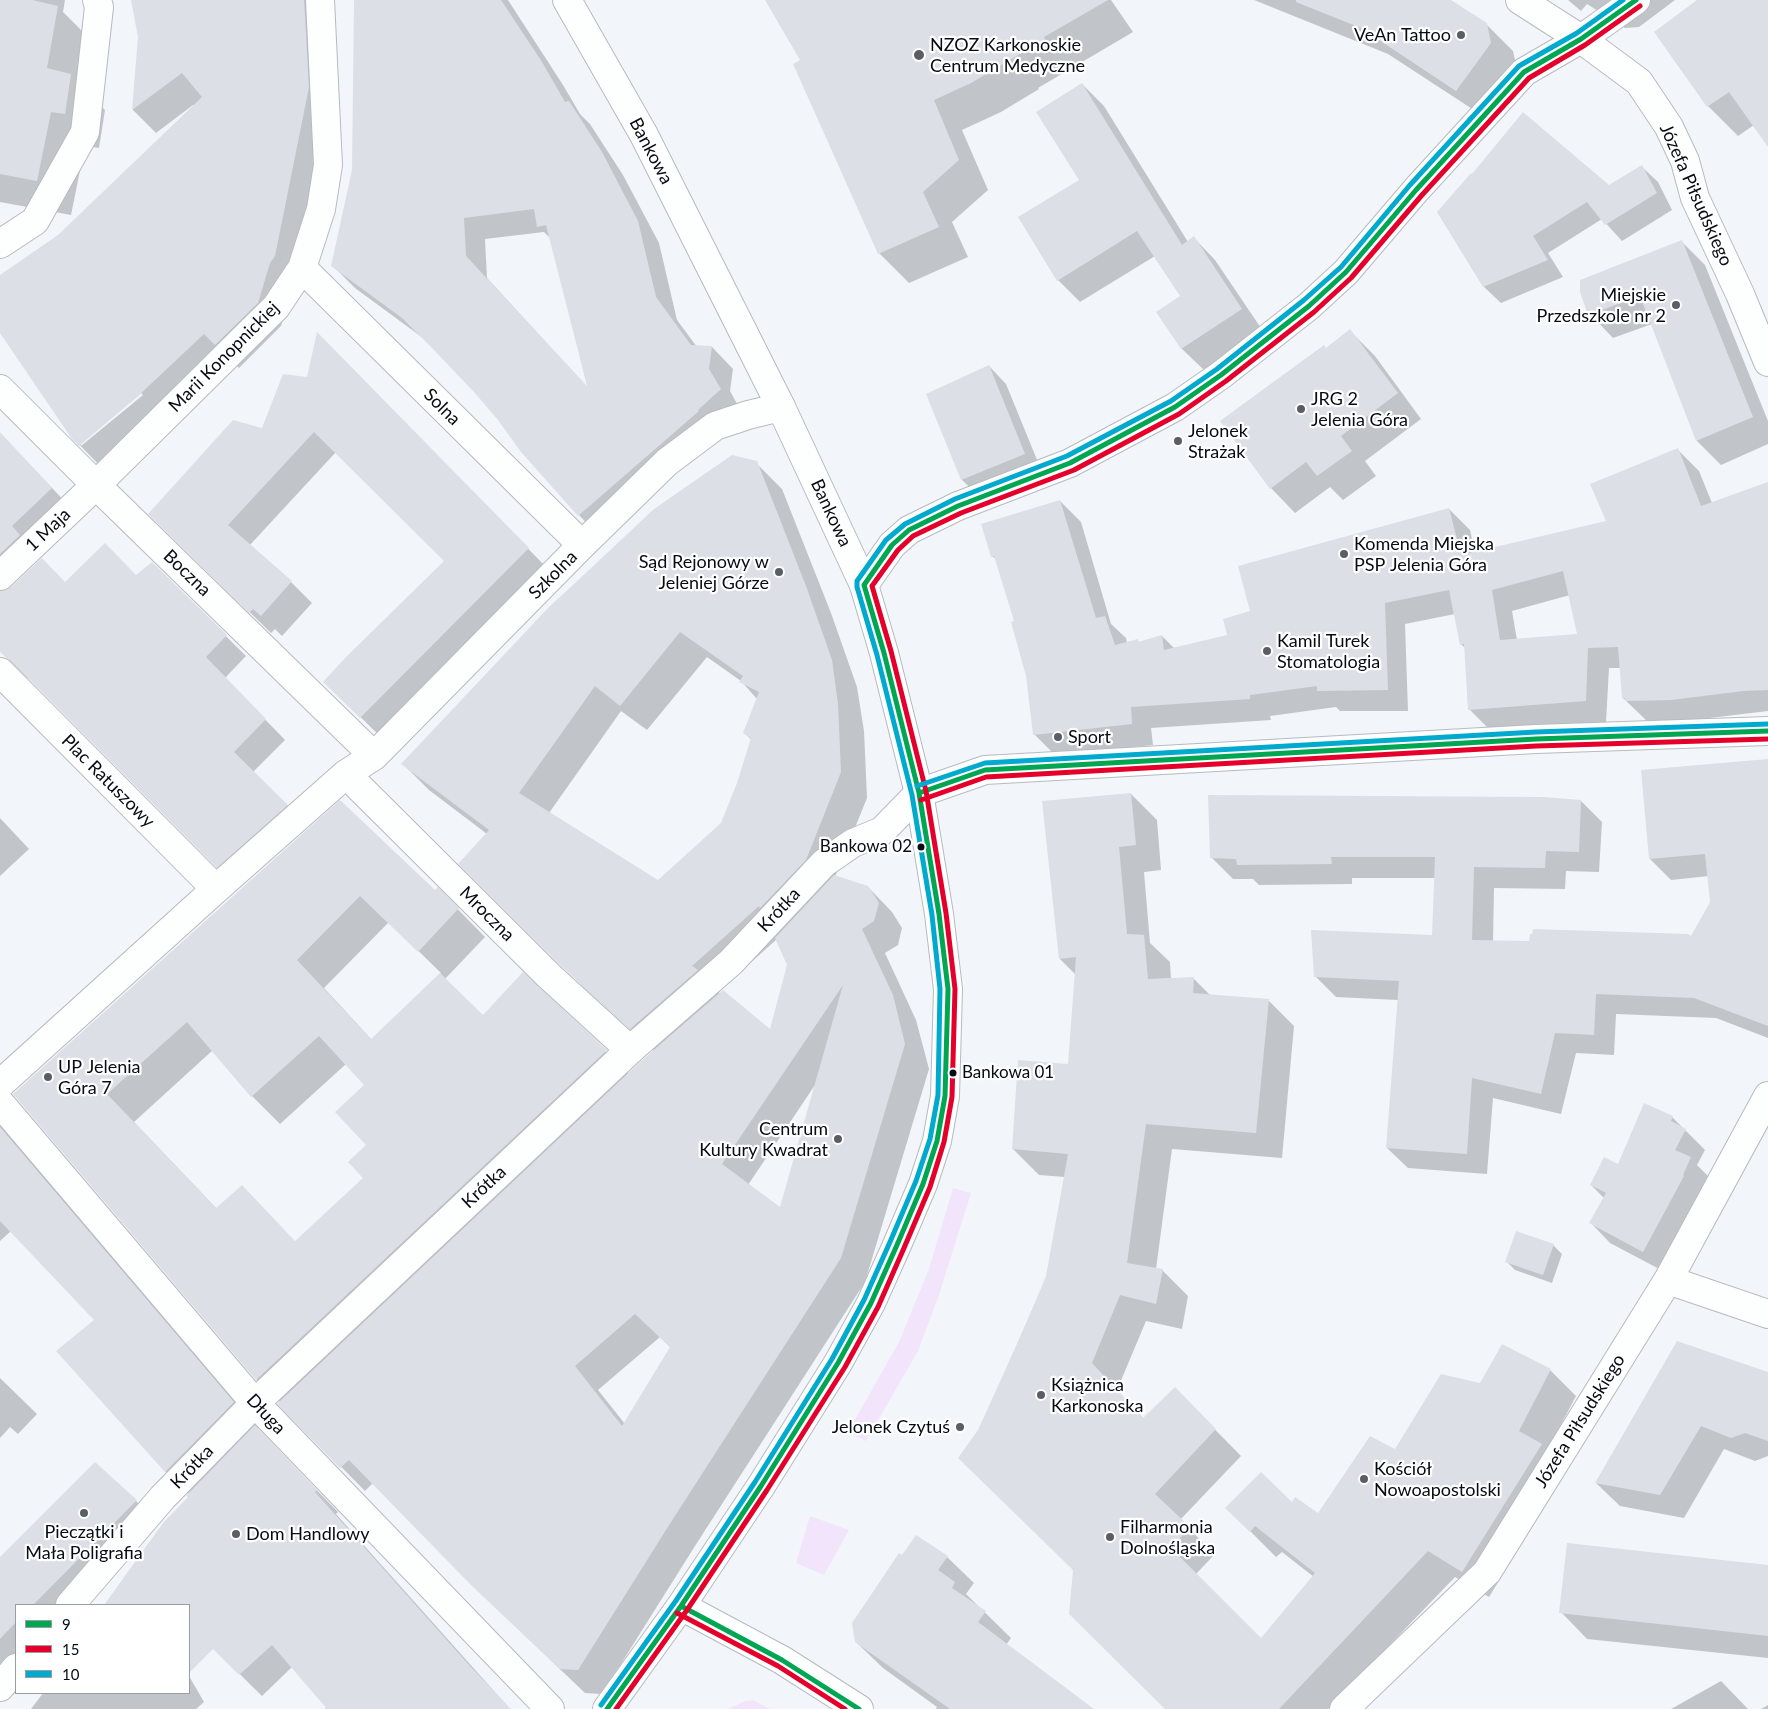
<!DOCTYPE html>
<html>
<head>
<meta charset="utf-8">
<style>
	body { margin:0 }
	#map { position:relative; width:1768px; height:1709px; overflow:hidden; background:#f2f6fa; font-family:Lato,sans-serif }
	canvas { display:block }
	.legend { position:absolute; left:15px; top:1604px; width:175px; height:90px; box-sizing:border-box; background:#fff; border:1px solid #9b9ea1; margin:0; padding:6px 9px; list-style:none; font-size:15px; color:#060c13 }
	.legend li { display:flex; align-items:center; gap:10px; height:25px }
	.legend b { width:25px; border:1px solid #9b9ea1 }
</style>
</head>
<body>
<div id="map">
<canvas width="1768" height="1709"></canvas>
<ul class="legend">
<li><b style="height:6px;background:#00a651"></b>9</li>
<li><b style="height:6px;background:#e4002b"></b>15</li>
<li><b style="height:6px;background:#00a9ce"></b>10</li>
</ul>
</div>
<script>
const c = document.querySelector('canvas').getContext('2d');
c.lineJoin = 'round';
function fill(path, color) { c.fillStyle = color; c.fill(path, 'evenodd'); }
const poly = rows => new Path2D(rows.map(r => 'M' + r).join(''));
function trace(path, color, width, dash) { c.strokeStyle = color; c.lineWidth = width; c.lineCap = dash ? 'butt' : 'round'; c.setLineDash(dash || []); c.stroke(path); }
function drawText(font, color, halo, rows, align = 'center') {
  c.font = font + ' Lato,sans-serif'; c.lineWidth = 4.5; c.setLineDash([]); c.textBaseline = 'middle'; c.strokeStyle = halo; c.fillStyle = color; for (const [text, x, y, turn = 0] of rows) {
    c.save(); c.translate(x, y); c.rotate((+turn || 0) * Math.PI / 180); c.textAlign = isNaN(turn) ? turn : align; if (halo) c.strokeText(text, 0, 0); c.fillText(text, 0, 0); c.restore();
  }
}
const green = poly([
	[953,1188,971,1193,939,1295,918,1351,866,1441,848,1432,899,1342,929,1269],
	[810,1516,849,1530,824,1575,796,1563],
	[753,1700,770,1709,728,1709,745,1701]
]);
const shadow = poly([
	[0,0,65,0,63,12,92,41,83,88,105,110,99,148,85,146,71,215,0,202],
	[132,0,309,0,331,111,293,286,281,326,239,368,228,357,103,469,73,438,0,331,0,276,59,236,194,107,193,105,156,133,133,110,139,37],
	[141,393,143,395,81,446,81,443],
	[356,0,508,0,563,85,580,114,590,124,623,175,659,243,677,320,697,347,712,347,733,369,730,391,741,411,600,537,579,515,522,452,499,419,475,391,423,338,355,288,333,266,354,170],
	[544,232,551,239,588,388,487,278,485,239],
	[767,0,1111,0,1133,32,1038,88,1039,89,1001,112,962,130,988,190,952,222,968,257,909,283,879,253,801,61],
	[1254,0,1449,0,1486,24,1513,51,1517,69,1483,116,1388,54],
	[1568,0,1675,0,1639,27,1625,28,1587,4,1581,11],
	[1699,0,1768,0,1768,145,1754,125,1738,136,1708,106],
	[1082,84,1104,106,1188,242,1194,238,1215,260,1263,331,1204,370,1182,349,1158,312,1182,296,1155,256,1080,302,1058,280,1081,180],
	[1641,166,1658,182,1672,210,1622,241,1602,219,1548,253,1563,277,1501,303,1484,287,1439,212,1609,187],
	[1681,241,1705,265,1768,421,1768,444,1721,465,1697,441,1652,324,1613,338,1590,314,1581,291],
	[1350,331,1375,356,1421,419,1365,461,1376,476,1343,500,1330,487,1295,513,1271,488,1326,349],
	[338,355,549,570,382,738,346,703,446,561,336,452,249,546,291,582,312,603,282,636,275,629,271,633,171,535,308,378],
	[989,366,1006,384,1042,472,980,497,962,480,927,394],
	[0,433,71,508,9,585,5,592,136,576,152,563,246,656,225,678,285,740,253,772,307,825,237,887,32,681,26,677,0,651],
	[1678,450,1699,471,1712,503,1768,486,1768,711,1693,720,1647,721,1623,698,1621,668,1609,668,1606,722,1490,730,1469,709,1465,648,1461,644,1455,614,1405,624,1408,711,1340,711,1336,707,1270,716,1271,720,1151,728,1153,745,1055,755,1034,734,1028,675,1015,621,997,560,992,556,1060,501,1081,522,1111,624,1126,638,1127,643,1137,640,1140,643,1162,636,1174,648,1228,636,1251,612,1449,509,1470,530,1475,553,1608,522],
	[1570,595,1578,636,1517,640,1512,611],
	[756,463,782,489,831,613,857,687,864,731,867,798,835,877,868,887,892,912,902,928,898,945,885,953,916,1020,929,1069,865,1282,695,1546,602,1694,585,1693,497,1609,373,1483,365,1491,279,1404,280,1402,257,1380,14,1094,340,801,435,892,438,889,485,937,445,979,483,1016,523,974,629,1074,654,1051,586,989,460,864,487,834,429,790,403,764],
	[707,657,741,681,757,699,744,733,752,740,738,784,722,824,658,882,549,813,621,711,647,730],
	[389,922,441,973,372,1040,324,988],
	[777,939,789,965,771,1031,718,992],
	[213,1050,252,1096,280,1124,346,1064,366,1086,368,1145,365,1178,296,1242,217,1209,134,1122],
	[815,1085,781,1209,748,1185],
	[660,1337,671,1348,625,1424,598,1390],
	[1768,761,1768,1038,1716,1018,1616,1014,1614,1055,1576,1053,1561,1114,1493,1098,1487,1174,1408,1168,1387,1148,1398,1000,1336,997,1315,976,1433,936,1435,878,1352,878,1352,884,1259,885,1253,879,1233,879,1212,858,1581,801,1602,822,1599,872,1566,871,1565,889,1494,888,1493,941,1530,942,1692,938,1712,902,1709,876,1671,880,1650,859],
	[1131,794,1157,820,1161,870,1144,872,1150,943,1170,962,1171,980,1194,979,1210,995,1268,1000,1294,1026,1282,1158,1172,1149,1156,1269,1162,1270,1188,1296,1182,1329,1146,1321,1117,1390,1144,1419,1175,1389,1241,1456,1180,1520,1215,1554,1196,1574,1261,1640,1314,1577,1282,1552,1276,1557,1227,1508,1292,1504,1318,1514,1395,1451,1481,1384,1550,1370,1576,1396,1547,1451,1567,1471,1489,1597,1455,1577,1328,1709,1167,1709,979,1431,1047,1276,1065,1177,1039,1175,1013,1149,1069,1066,1076,975,1060,959],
	[0,818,29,849,0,876],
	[1672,1117,1705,1150,1697,1165,1710,1178,1663,1271,1610,1243,1591,1223,1604,1198,1591,1185,1618,1166],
	[0,1125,12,1137,258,1428,257,1429,338,1512,336,1514,510,1709,325,1709,327,1707,292,1667,262,1696,189,1624,189,1605,170,1605,132,1568,190,1498,189,1494,165,1471,96,1320,11,1231,0,1241],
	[1553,1245,1562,1254,1552,1283,1515,1270,1507,1262],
	[1768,1375,1768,1456,1755,1461,1724,1449,1684,1518,1620,1506,1596,1483],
	[0,1378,37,1414,18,1434,10,1427,0,1438],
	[136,1501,151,1516,63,1605,16,1605,16,1653,0,1670,0,1559],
	[902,1557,947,1557,974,1583,966,1594,1011,1638,1006,1645,1086,1709,936,1709,937,1707,883,1668,856,1642],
	[1768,1566,1768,1658,1587,1639,1561,1612],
	[189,1676,204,1702,196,1709,31,1709,43,1693,189,1693],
	[1721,1681,1748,1709,1671,1709],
	[1768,1705,1768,1709,1761,1709]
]);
const building = poly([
	[0,0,32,0,58,6,47,68,71,74,65,114,51,112,37,181,0,174],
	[131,0,304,0,309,87,275,256,270,263,258,303,215,345,204,334,137,397,79,446,72,439,0,333,0,275,58,235,202,97,182,73,132,110,138,37],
	[354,0,501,0,542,62,565,102,569,101,602,152,638,221,656,297,691,345,712,346,709,369,721,389,698,410,699,411,578,516,521,452,498,420,474,392,432,348,402,318,331,266,352,170],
	[534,209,537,227,546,225,587,386,466,256,464,218],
	[765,0,1108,0,1044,37,1045,39,971,83,934,100,959,160,923,192,939,227,878,254,793,64,800,60],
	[1296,0,1451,0,1487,23,1491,43,1456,91,1361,28,1296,2],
	[1697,0,1768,0,1768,147,1729,92,1707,107,1654,32],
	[1082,83,1182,245,1194,236,1242,309,1181,349,1156,312,1180,296,1137,231,1057,281,1018,217,1079,180,1036,112],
	[1523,112,1609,185,1642,165,1657,193,1605,225,1587,202,1533,236,1548,260,1483,287,1437,212,1471,173,1472,174],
	[1682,240,1753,417,1696,441,1640,296,1588,315,1580,292,1580,280],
	[1350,329,1398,393,1341,436,1352,451,1317,476,1306,462,1270,489,1220,421,1324,345,1326,348],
	[317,332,529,548,360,718,323,682,346,657,444,561,314,432,228,525,292,581,261,616,253,609,249,613,148,514,233,420,262,428,283,374,307,377],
	[989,365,1025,454,961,480,926,394],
	[0,432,52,488,12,526,20,535,0,554],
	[1678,448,1701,506,1768,482,1768,690,1743,691,1671,700,1625,701,1625,698,1622,698,1618,647,1588,648,1586,701,1468,710,1464,644,1460,645,1449,590,1385,603,1388,690,1317,691,1317,686,1250,695,1250,699,1131,707,1132,724,1033,735,1026,676,1011,622,1014,621,994,556,991,557,981,524,1060,500,1096,618,1105,616,1115,645,1138,639,1138,642,1162,635,1164,650,1227,635,1223,619,1250,611,1238,566,1449,508,1461,555,1606,521,1590,484],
	[1563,571,1577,634,1500,640,1492,590],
	[732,455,757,461,806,586,832,660,838,704,841,772,806,860,760,908,759,906,692,966,698,970,630,1029,559,964,458,864,489,830,401,764,549,607,574,584,654,509],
	[680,632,743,676,739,682,759,692,743,733,751,738,737,783,721,823,658,880,519,793,595,686,620,706],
	[105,543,136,575,152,562,227,635,206,657,266,719,234,752,288,805,217,868,11,661,0,652,0,591,11,587,42,558,65,582],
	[1768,759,1768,1026,1694,998,1596,994,1594,1035,1555,1033,1541,1094,1472,1078,1467,1154,1386,1148,1399,981,1314,977,1311,930,1432,935,1435,857,1331,857,1332,864,1237,865,1236,859,1210,858,1208,795,1543,797,1581,800,1579,852,1546,851,1545,868,1474,867,1472,940,1529,941,1530,934,1532,934,1533,929,1688,934,1691,936,1710,902,1705,854,1649,859,1641,770],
	[1131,793,1136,845,1119,847,1127,934,1144,935,1148,979,1194,977,1193,993,1269,999,1256,1133,1146,1124,1127,1263,1163,1269,1156,1304,1120,1295,1092,1363,1143,1418,1175,1387,1216,1429,1155,1494,1190,1527,1171,1548,1261,1638,1315,1573,1255,1526,1250,1532,1225,1508,1261,1472,1292,1502,1295,1497,1318,1513,1370,1436,1395,1449,1441,1374,1480,1383,1502,1344,1551,1369,1519,1431,1542,1444,1462,1572,1428,1551,1279,1709,1165,1709,1069,1614,1073,1570,958,1458,978,1430,1027,1322,1046,1276,1068,1154,1012,1149,1018,1060,1068,1064,1076,957,1059,959,1042,801],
	[340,800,435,890,438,887,459,908,418,952,360,896,297,960,371,1039,440,973,483,1015,523,972,607,1050,256,1380,13,1094],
	[187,1022,251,1097,319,1036,364,1085,335,1112,366,1145,348,1162,363,1178,295,1241,242,1185,216,1208,107,1094],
	[834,875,868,886,879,903,874,921,862,929,893,995,905,1044,841,1258,671,1522,578,1670,560,1669,471,1585,349,1460,340,1468,277,1404,640,1062,723,990,770,1029,787,965,775,938],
	[843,985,780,1207,722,1164],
	[635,1314,670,1347,622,1426,575,1366],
	[1644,1103,1673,1116,1671,1121,1686,1129,1675,1150,1691,1157,1683,1175,1684,1176,1643,1252,1589,1223,1606,1193,1590,1185,1604,1157,1618,1164],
	[0,1127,234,1402,165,1472,56,1351,94,1320,0,1221],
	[1516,1231,1554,1244,1543,1275,1505,1262],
	[1677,1341,1768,1372,1768,1441,1745,1433,1731,1438,1701,1426,1660,1495,1595,1483],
	[255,1425,317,1490,315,1492,469,1665,511,1709,327,1709,272,1645,239,1675,213,1649,189,1673,189,1605,104,1605,163,1523,188,1497,186,1496],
	[95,1462,137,1500,33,1605,16,1605,16,1622,0,1639,0,1557],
	[916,1535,948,1556,938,1570,955,1582,952,1588,986,1611,978,1622,1094,1709,950,1709,855,1642,852,1623,899,1553,902,1555],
	[1567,1543,1768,1565,1768,1636,1559,1613]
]);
const pedestrian = poly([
	[302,268,582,545],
	[96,485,374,756],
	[0,576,96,485,276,307,302,268,321,209,328,165,320,0],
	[0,672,216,889],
	[346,774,548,975,630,1050],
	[0,1084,216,889,346,774,374,756,582,545,667,462,715,426,748,415,781,407],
	[0,1103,255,1403,550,1709]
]);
const minor = poly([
	[567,0,644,135,781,407,864,585],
	[1520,0,1581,39,1639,82,1669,127,1685,161,1695,198,1740,294,1768,362],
	[0,244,35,221,85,132,99,7,97,0],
	[0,389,96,485],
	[1668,1280,1768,1314],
	[70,1605,163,1497,255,1403,630,1050,731,962,824,863,853,843,882,831,919,793],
	[0,1687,16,1668],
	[1344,1709,1487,1572,1668,1280,1768,1096]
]);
const tertiary = poly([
	[919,793,985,770,1536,739,1768,731],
	[681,1606,782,1660,859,1709],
	[607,1709,681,1606,761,1486,838,1363,871,1303,897,1245,923,1184,937,1141,945,1096,948,989,939,914,919,793,884,653,864,585,892,545,909,530,958,506,1070,463,1175,407,1221,375,1309,306,1346,272,1416,190,1524,72,1581,39,1636,0]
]);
const bus1 = poly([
	[919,793,985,770,1536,739,1768,731],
	[681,1606,782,1660,859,1709],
	[607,1709,681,1606,761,1486,838,1363,871,1303,897,1245,923,1184,937,1141,945,1096,948,989,939,914,919,793,884,653,864,585,892,545,909,530,958,506,1070,463,1175,407,1221,375,1309,306,1346,272,1416,190,1524,72,1581,39,1636,0]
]);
const bus2 = poly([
	[921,800,986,777,1536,746,1768,739],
	[677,1613,778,1666,845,1709],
	[616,1709,687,1610,767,1490,845,1367,878,1307,904,1248,930,1187,944,1142,952,1097,955,989,946,913,926,791,891,651,872,586,898,550,913,536,961,513,1074,470,1179,414,1226,381,1314,312,1351,278,1422,195,1529,78,1585,45,1640,6]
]);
const bus3 = poly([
	[917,786,985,763,1536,732,1768,724],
	[601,1705,675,1602,755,1482,832,1359,864,1300,890,1242,916,1181,930,1139,938,1095,940,989,932,915,912,795,877,655,857,587,857,581,886,540,905,524,955,499,1067,456,1171,401,1217,369,1304,300,1341,267,1410,185,1519,66,1577,33,1623,0]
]);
const markers = [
	[1461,35,5,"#595e64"],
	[919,55,6,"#595e64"],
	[1676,305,5,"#595e64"],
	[1301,409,5,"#595e64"],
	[1178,441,5,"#595e64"],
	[1344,554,5,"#595e64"],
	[779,572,5,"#595e64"],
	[1267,651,5,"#595e64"],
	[1058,737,5,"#595e64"],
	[921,847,4.5,"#060c13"],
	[953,1073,4.5,"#060c13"],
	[48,1077,5,"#595e64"],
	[838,1139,5,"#595e64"],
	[1041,1395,5,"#595e64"],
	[960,1427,5,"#595e64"],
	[1364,1479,5,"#595e64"],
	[84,1513,5,"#595e64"],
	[236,1534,5,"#595e64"],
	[1110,1537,5,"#595e64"]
];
const busNames = [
	["Bankowa 02",912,847],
	["Bankowa 01",962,1073,"left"]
];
const poiNames = [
	["VeAn Tattoo",1451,35,"right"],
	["NZOZ Karkonoskie",930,45],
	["Centrum Medyczne",930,66],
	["Miejskie",1666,295,"right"],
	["Przedszkole nr 2",1666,316,"right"],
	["JRG 2",1311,399],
	["Jelenia Góra",1311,420],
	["Jelonek",1188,431],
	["Strażak",1188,452],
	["Komenda Miejska",1354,544],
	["PSP Jelenia Góra",1354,565],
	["Sąd Rejonowy w",769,562,"right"],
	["Jeleniej Górze",769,583,"right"],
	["Kamil Turek",1277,641],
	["Stomatologia",1277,662],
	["Sport",1068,737],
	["UP Jelenia",58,1067],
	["Góra 7",58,1088],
	["Centrum",828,1129,"right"],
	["Kultury Kwadrat",828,1150,"right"],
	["Książnica",1051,1385],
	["Karkonoska",1051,1406],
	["Jelonek Czytuś",950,1427,"right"],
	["Kościół",1374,1469],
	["Nowoapostolski",1374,1490],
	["Filharmonia",1120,1527],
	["Dolnośląska",1120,1548],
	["Pieczątki i",84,1532,"center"],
	["Mała Poligrafia",84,1553,"center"],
	["Dom Handlowy",246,1534]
];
const streetNames = [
	["Bankowa",651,151,62],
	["Józefa Piłsudskiego",1696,195,66],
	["Marii Konopnickiej",224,357,-45],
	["Solna",442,407,45],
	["Bankowa",831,513,65],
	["1 Maja",48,530,-43],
	["Boczna",187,573,44],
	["Szkolna",553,575,-45],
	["Plac Ratuszowy",108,781,45],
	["Krótka",779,910,-47],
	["Mroczna",487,914,45],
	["Krótka",484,1187,-43],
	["Długa",266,1414,47],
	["Józefa Piłsudskiego",1580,1421,-58],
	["Krótka",192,1467,-46]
];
fill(green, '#f2e4fb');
fill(shadow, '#0003');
fill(building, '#dcdfe6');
trace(pedestrian, '#b6bbc0', 30);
trace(minor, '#b6bbc0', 30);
trace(tertiary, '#b6bbc0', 30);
trace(pedestrian, '#fdfefe', 28);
trace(minor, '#fdfefe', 28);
trace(tertiary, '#fdfefe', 28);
trace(bus1, '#00a651', 5);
trace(bus2, '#e4002b', 5);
trace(bus3, '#00a9ce', 5);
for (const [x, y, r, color] of markers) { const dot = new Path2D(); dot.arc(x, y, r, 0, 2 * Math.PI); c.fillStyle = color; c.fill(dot); trace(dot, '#fff', 2); }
drawText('17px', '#060c13', '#fff', busNames, 'right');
drawText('18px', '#060c13', '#fff', poiNames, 'left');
drawText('18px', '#060c13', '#fff', streetNames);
</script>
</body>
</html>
